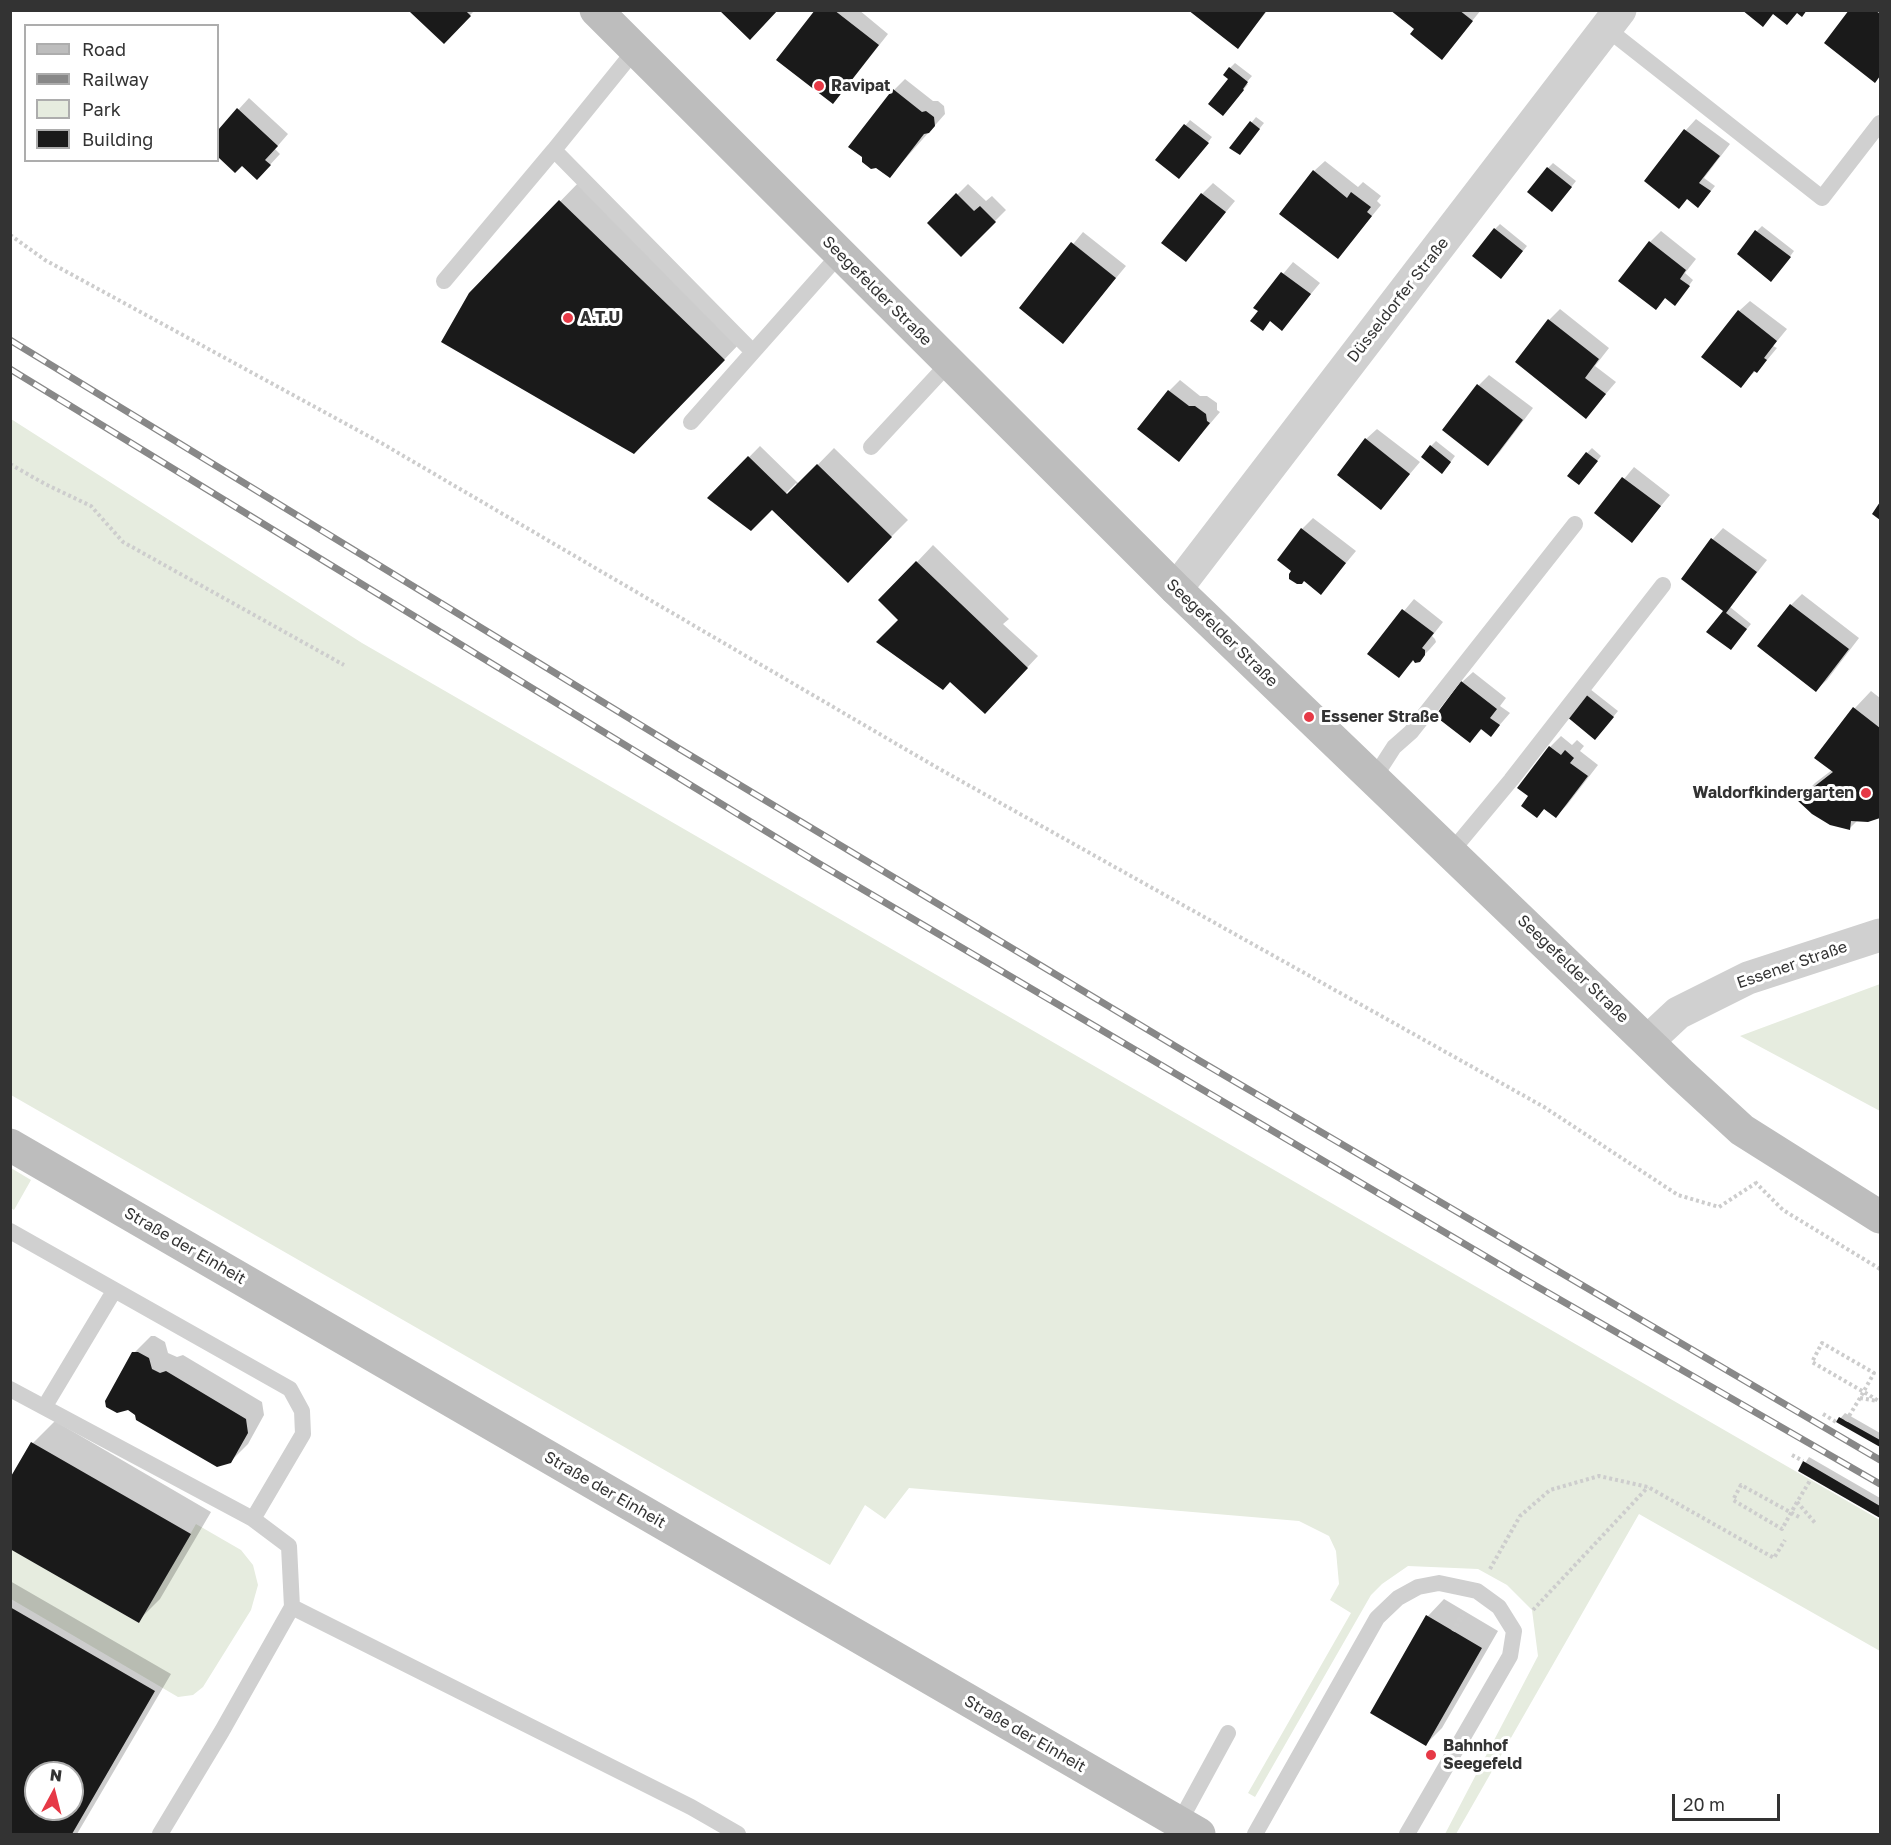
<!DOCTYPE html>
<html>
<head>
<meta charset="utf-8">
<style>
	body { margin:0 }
	#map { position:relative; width:1891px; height:1845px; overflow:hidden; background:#fff; font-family:"Golos Text",sans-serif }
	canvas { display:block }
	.frame { position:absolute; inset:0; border:12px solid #333; pointer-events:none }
	.legend { position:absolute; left:24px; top:24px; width:195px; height:138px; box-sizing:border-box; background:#fff; border:2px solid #adadad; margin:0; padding:8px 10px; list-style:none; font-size:18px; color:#333 }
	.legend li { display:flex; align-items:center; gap:12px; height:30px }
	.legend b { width:30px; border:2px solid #adadad }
	.north { position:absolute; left:24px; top:1761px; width:60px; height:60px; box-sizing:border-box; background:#fff; border:2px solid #adadad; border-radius:50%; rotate:7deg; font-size:16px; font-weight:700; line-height:24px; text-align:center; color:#333 }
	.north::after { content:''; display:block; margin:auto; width:21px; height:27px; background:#e63946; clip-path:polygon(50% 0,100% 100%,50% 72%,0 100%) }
	.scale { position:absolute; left:1672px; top:1794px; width:108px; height:27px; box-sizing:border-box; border:3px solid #333; border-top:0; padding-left:8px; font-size:18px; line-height:21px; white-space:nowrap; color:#333; -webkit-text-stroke:4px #fff; paint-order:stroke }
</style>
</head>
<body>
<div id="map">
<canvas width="1891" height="1845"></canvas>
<div class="frame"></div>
<ul class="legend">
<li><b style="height:8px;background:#bdbdbd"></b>Road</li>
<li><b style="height:8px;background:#888"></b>Railway</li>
<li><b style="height:16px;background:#e6ecdf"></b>Park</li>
<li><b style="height:16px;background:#1a1a1a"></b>Building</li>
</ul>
<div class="north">N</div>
<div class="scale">20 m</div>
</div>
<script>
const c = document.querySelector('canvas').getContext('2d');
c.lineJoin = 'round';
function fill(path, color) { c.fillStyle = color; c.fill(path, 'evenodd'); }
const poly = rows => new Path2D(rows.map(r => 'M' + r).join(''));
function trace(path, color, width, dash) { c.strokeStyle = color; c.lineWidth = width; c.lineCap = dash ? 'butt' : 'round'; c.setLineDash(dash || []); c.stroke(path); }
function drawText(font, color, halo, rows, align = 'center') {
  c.font = font + ' "Golos Text",sans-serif'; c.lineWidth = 6; c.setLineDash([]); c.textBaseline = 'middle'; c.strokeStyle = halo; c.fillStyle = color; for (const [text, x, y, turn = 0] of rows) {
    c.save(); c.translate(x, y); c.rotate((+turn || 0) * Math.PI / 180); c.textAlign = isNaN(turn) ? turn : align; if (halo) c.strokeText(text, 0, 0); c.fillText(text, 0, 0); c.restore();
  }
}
const green = poly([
	[11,419,362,643,1880,1520,1880,1651,1639,1514,1456,1834,1445,1834,1538,1656,1532,1610,1507,1585,1478,1569,1408,1566,1382,1584,1371,1595,1255,1797,1248,1793,1351,1613,1330,1600,1339,1584,1336,1551,1329,1536,1299,1521,909,1488,885,1519,865,1505,830,1565,11,1095],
	[1880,984,1880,1111,1740,1036],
	[11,1168,31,1180,14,1210,11,1208],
	[196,1524,241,1550,253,1565,258,1585,251,1610,203,1687,193,1695,178,1697,11,1599,11,1549,139,1623]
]);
const shadow = poly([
	[414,10,475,10,444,42],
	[817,10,859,10,888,34,843,91,832,102],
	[1191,10,1268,10,1237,47],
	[1392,10,1481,10,1442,58,1416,29],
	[1851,10,1880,10,1880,75,1875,81],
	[1235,63,1252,76,1246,83,1248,84,1228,110,1230,68],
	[905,79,933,101,938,101,944,106,945,114,890,176,877,167,894,90],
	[249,98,288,134,275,149,280,154,268,167,242,164,235,171,218,155,218,132],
	[1256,117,1264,123,1244,148,1232,147],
	[1696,119,1730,144,1704,178,1715,186,1703,201,1688,198,1646,181,1686,130],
	[1190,120,1212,137,1184,172,1157,160],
	[1325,161,1358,187,1363,182,1381,196,1377,201,1381,205,1338,257,1314,171],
	[1553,163,1576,181,1557,205,1548,168],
	[582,179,746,337,656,430,470,294],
	[1213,183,1235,201,1186,260,1202,194],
	[968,184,986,201,992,196,1006,210,961,255,929,223],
	[1500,224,1527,246,1506,272,1495,229],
	[1762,226,1794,251,1776,275,1757,231],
	[1661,231,1696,259,1685,273,1693,280,1679,299,1666,297,1655,308,1650,242],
	[1083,232,1126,266,1063,342,1021,308],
	[1293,262,1320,283,1282,329,1271,320,1263,329,1260,311,1255,308],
	[1750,301,1787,329,1773,346,1777,348,1767,360,1740,386,1739,311],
	[1560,309,1609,348,1595,366,1616,382,1586,417,1549,320],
	[1489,375,1533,408,1499,453,1488,464,1479,385],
	[1180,380,1200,396,1207,396,1217,403,1217,410,1220,412,1179,460,1169,391],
	[1377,429,1420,462,1381,508,1366,439],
	[1436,441,1455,456,1447,467,1431,446],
	[760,446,799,484,834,448,908,520,848,580,796,483,751,529,709,498],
	[1592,448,1601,456,1584,478,1587,453],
	[1634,467,1670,495,1632,541,1596,513],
	[1313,518,1356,551,1321,593,1304,579,1302,529],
	[1723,528,1767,560,1730,607,1751,624,1731,648,1725,610,1683,579,1713,539],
	[933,545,1009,619,1003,624,1038,656,996,701,900,620,917,562],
	[1802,594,1859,638,1827,680,1816,690,1791,605],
	[1414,599,1443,622,1432,636,1435,639,1436,642,1430,649,1419,660,1414,660,1399,676,1369,653],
	[1473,672,1506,698,1500,706,1510,713,1491,735,1483,728,1470,741,1462,682],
	[1590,689,1618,711,1600,733,1568,716],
	[1871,691,1880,698,1880,817,1868,820,1858,820,1850,828,1799,800,1815,783,1832,770,1816,758,1855,708],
	[1561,736,1572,745,1577,740,1584,746,1580,751,1598,765,1567,805,1556,816,1545,808,1537,816,1530,796,1550,747],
	[151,1336,155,1336,165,1342,168,1353,177,1357,183,1355,262,1402,264,1415,248,1444,231,1461,134,1353],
	[1845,1413,1880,1433,1880,1446,1838,1421],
	[55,1421,211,1512,160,1599,138,1621,10,1481,33,1443],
	[1809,1457,1880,1498,1880,1517,1800,1471],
	[10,1581,171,1674,77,1834,10,1834],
	[36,1773,72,1773,72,1809,36,1809],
	[1444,1599,1498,1631,1442,1728,1426,1744,1372,1713,1428,1616]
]);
const building = poly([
	[412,10,465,10,471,16,444,44,410,12],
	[719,10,778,10,750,40],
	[815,10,834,10,879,45,833,104,776,60],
	[1188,10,1267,10,1238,49],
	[1390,10,1459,10,1473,21,1442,60,1410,34,1414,29],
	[1742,10,1807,10,1802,17,1797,13,1787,25,1773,14,1763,27],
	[1849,10,1875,10,1880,14,1880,76,1875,83,1824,43],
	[1229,67,1248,82,1243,89,1244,90,1223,116,1208,104,1228,79,1223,75],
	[893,89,922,112,926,111,934,117,935,126,929,133,924,134,890,178,876,168,871,169,862,162,862,157,848,147],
	[237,108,278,146,265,160,271,165,257,180,242,166,235,173,218,157,218,130],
	[1250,121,1260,129,1240,155,1229,148],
	[1184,124,1209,143,1179,179,1155,160],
	[1684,129,1720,156,1699,183,1711,191,1698,208,1687,199,1679,209,1644,181],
	[1547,167,1572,187,1552,212,1527,192],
	[1313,170,1347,198,1351,192,1371,207,1367,212,1372,216,1338,259,1279,214],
	[956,193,974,211,980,206,996,222,961,257,927,223],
	[1201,193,1226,212,1186,262,1161,243],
	[559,200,725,360,634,454,441,342,469,293],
	[1494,228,1523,251,1501,279,1472,256],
	[1755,230,1791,257,1771,282,1737,254],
	[1649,241,1686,270,1680,279,1690,286,1675,306,1665,298,1656,310,1618,281],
	[1071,242,1116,278,1063,344,1019,308],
	[1281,272,1311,294,1282,331,1270,321,1263,331,1250,321,1258,311,1253,308],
	[1738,310,1777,341,1764,358,1767,360,1757,373,1754,371,1741,388,1701,357],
	[1548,319,1599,359,1585,378,1606,394,1586,419,1515,362],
	[1477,384,1523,420,1488,466,1442,430],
	[1168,390,1189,406,1195,406,1206,414,1207,421,1210,423,1179,462,1137,429],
	[1365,438,1410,474,1381,510,1337,475],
	[1430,445,1451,462,1442,474,1421,457],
	[1586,452,1598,461,1579,485,1567,476],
	[748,456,787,494,817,464,892,537,848,583,772,510,751,531,707,498],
	[1622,477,1661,506,1632,543,1594,513],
	[1880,502,1880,520,1872,514],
	[1301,528,1346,563,1321,595,1304,581,1302,584,1297,584,1289,579,1289,574,1291,571,1277,560],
	[1711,538,1757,572,1726,613,1747,629,1731,650,1706,632,1723,611,1681,579],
	[916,561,1028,668,985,714,950,682,943,690,876,642,898,620,878,600],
	[1790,604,1849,649,1816,692,1757,646],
	[1402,609,1434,633,1422,648,1425,650,1425,655,1420,662,1415,663,1413,660,1399,678,1367,654],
	[1461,681,1497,709,1490,718,1500,725,1491,737,1481,729,1470,743,1435,716],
	[1584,693,1614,717,1595,740,1566,716],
	[1853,707,1880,728,1880,818,1868,822,1851,821,1850,830,1830,825,1812,814,1797,800,1833,772,1814,758],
	[1549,746,1561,755,1565,750,1574,758,1570,763,1588,776,1556,818,1544,809,1537,818,1521,806,1528,796,1517,788],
	[132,1352,138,1352,149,1358,152,1369,160,1373,166,1371,246,1419,248,1433,231,1463,217,1467,136,1420,135,1415,128,1410,117,1413,106,1407,105,1401],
	[1839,1417,1880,1440,1880,1447,1836,1422],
	[31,1442,191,1534,139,1623,10,1549,10,1478],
	[1803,1461,1880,1506,1880,1518,1798,1471],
	[10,1607,155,1691,72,1834,10,1834],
	[36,1773,72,1773,72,1809,36,1809],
	[1426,1615,1482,1648,1426,1746,1370,1713]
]);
const path = poly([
	[10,235,45,260,383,444,936,767,1544,1107,1678,1195,1719,1207,1756,1183],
	[10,464,45,484,91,506,123,542,344,665],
	[1755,1182,1783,1210,1880,1269],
	[1860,1398,1877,1401],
	[1823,1414,1836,1422],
	[1846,1421,1860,1398,1874,1373,1822,1343,1812,1362,1869,1395,1880,1402],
	[1792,1455,1803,1461],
	[1797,1502,1816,1524],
	[1799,1517,1741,1485,1733,1500,1782,1529,1797,1502,1811,1479],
	[1490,1569,1520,1516,1550,1490,1599,1476,1648,1487,1774,1558,1785,1540],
	[1533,1610,1648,1487],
	[1453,1631,1463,1614]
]);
const lane = poly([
	[1606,28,1822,198,1880,123],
	[635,50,554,150,753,352,840,254],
	[444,281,554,150],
	[691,422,753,352],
	[871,447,949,363],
	[1374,778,1394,747,1411,732,1575,524],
	[1451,852,1511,780,1663,585],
	[10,1231,290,1389,302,1411,303,1434,253,1519],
	[10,1389,253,1519,289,1546,292,1607],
	[45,1406,114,1291],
	[1179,1823,1228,1733],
	[160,1834,222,1731,292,1607,691,1807,738,1834],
	[1255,1834,1377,1618,1398,1598,1418,1587,1439,1583,1477,1591,1499,1607,1514,1631,1510,1656,1407,1834]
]);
const street = poly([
	[1176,589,1620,10],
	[1648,1041,1678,1013,1748,978,1880,935]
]);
const secondary = poly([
	[596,10,1176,589,1680,1073,1742,1130,1880,1217],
	[10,1145,1199,1834]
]);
const rail = poly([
	[10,340,678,748,1200,1061,1880,1460],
	[10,369,818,863,1524,1279,1880,1484]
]);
const markers = [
	[819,86,6,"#e63946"],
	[568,318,6,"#e63946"],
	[1309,717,6,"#e63946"],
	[1866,793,6,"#e63946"],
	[1431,1755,6,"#e63946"]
];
const poiNames = [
	["Ravipat",831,86],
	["A.T.U",580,318],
	["Essener Straße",1321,717],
	["Waldorfkindergarten",1854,793,"right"],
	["Bahnhof",1443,1746],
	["Seegefeld",1443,1764]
];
const streetNames = [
	["Seegefelder Straße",877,291,45],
	["Düsseldorfer Straße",1398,300,-52],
	["Seegefelder Straße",1222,633,44],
	["Essener Straße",1792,965,-19],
	["Seegefelder Straße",1573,969,44],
	["Straße der Einheit",185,1246,30],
	["Straße der Einheit",605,1490,30],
	["Straße der Einheit",1025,1734,30]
];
fill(green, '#e6ecdf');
fill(shadow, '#0003');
fill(building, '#1a1a1a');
trace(path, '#cdcdcd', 4, [3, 3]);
trace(lane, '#d0d0d0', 16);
trace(street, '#d0d0d0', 33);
trace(secondary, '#bdbdbd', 33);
trace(rail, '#888', 7);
trace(rail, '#fff', 4.5, [14]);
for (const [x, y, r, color] of markers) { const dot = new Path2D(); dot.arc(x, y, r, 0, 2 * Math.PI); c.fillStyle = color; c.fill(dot); trace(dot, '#fff', 2); }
drawText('bold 16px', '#333', '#fff', poiNames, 'left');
drawText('16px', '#333', '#fff', streetNames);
</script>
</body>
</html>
